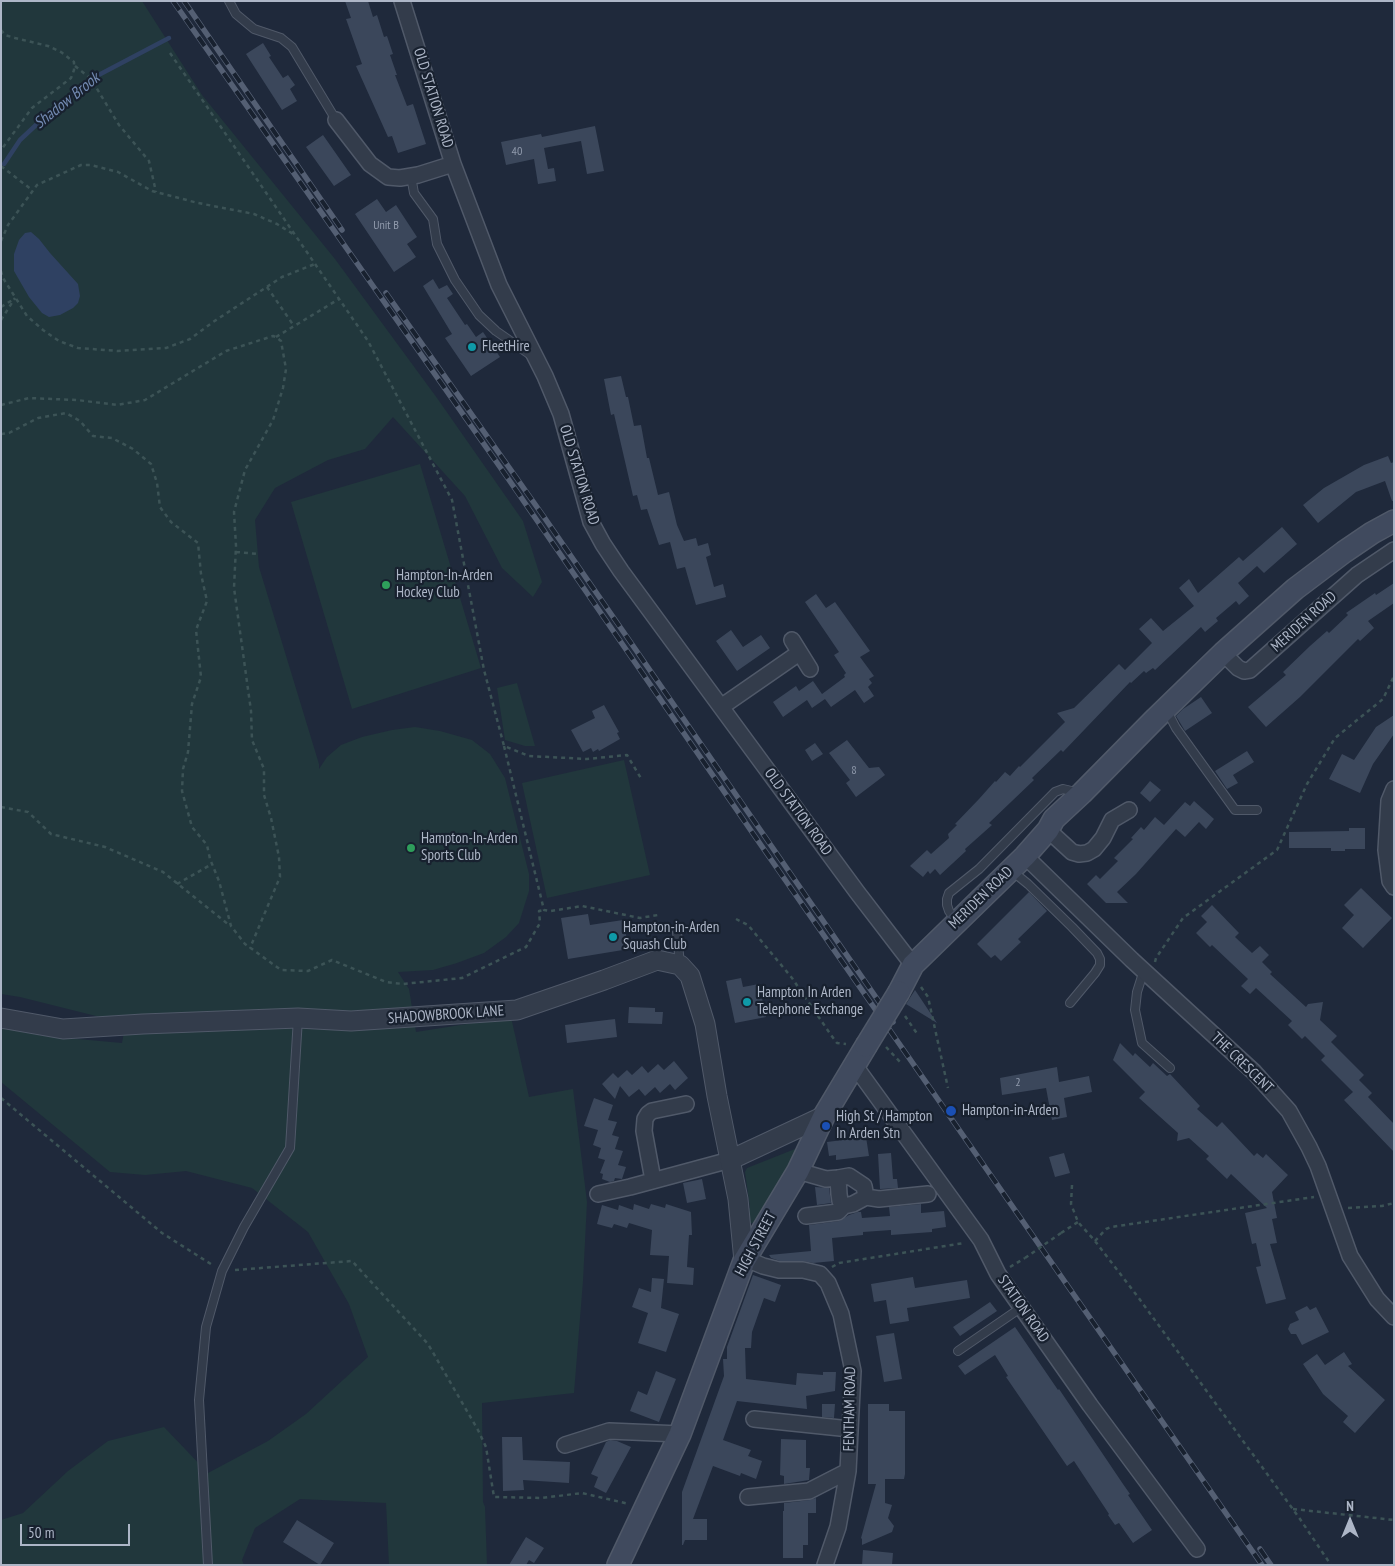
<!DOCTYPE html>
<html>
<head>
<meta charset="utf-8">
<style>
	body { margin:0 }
	#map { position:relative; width:1395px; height:1566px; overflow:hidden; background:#1f293b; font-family:"PT Sans Narrow",sans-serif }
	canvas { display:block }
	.frame { position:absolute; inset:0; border:2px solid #adb6c7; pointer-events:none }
	.north { position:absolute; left:1325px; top:1496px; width:50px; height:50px; -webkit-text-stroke:4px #18212f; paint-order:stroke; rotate:0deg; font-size:14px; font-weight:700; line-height:20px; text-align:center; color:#adb6c7 }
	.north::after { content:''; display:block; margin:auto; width:18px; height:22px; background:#adb6c7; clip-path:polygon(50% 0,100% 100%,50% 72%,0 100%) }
	.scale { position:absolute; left:20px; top:1524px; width:110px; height:22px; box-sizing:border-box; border:2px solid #adb6c7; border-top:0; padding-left:6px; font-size:15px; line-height:18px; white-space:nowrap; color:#adb6c7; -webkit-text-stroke:4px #18212f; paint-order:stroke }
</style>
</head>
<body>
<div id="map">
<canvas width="1395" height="1566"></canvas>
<div class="frame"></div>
<div class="north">N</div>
<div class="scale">50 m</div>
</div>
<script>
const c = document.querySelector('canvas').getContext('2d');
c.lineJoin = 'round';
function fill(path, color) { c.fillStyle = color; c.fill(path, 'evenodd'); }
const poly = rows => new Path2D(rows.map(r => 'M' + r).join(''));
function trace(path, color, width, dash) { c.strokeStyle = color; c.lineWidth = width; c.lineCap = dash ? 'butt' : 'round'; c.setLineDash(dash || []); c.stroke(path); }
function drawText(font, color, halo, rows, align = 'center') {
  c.font = font + ' "PT Sans Narrow",sans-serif'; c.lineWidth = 4.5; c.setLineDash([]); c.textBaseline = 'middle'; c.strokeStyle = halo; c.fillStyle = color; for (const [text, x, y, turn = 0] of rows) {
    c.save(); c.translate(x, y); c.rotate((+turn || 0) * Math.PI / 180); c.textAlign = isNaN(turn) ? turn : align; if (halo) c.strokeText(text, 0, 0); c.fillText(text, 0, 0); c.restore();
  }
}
const green = poly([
	[1,1,142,1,202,95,335,259,437,398,523,521,542,582,533,597,502,568,465,496,393,417,365,449,328,460,275,488,255,520,259,567,319,764,319,769,327,757,341,745,362,737,392,730,415,727,440,731,472,740,490,754,505,778,529,874,529,891,519,923,506,937,484,953,457,963,433,970,398,972,409,989,416,1032,511,1017,529,1097,573,1089,587,1202,583,1281,574,1393,482,1403,483,1502,485,1507,487,1565,389,1565,386,1503,300,1499,255,1528,242,1560,244,1565,1,1565,1,1520,23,1513,68,1471,108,1441,164,1427,208,1473,268,1441,306,1414,368,1357,349,1304,308,1232,252,1188,186,1171,145,1175,110,1172,1,1082,1,1028,45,1036,122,1043,127,1015,100,1017,20,997,1,994],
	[420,464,481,668,352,709,291,502],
	[517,683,535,746,525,746,505,740,497,688],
	[624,760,650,875,547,898,522,783],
	[795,1149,799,1149,756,1223,749,1223,745,1209,750,1208,745,1172,747,1168]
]);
const water = poly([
	[31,232,39,239,50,253,78,284,80,296,78,303,73,308,60,315,49,317,42,313,29,297,14,271,14,254,19,240,25,233]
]);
const stream = poly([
	[4,164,20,140,52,110,91,79,169,38]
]);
const building = poly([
	[345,1,368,1,373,17,377,15,384,37,387,36,393,54,390,55,397,75,395,75,407,106,413,104,426,144,398,153,392,136,388,137,356,66,362,64,346,19,351,18],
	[263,43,271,56,269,57,283,78,288,75,295,85,290,89,297,101,282,110,246,54],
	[595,126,604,171,587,174,581,141,544,148,548,169,554,168,556,181,538,184,534,159,506,165,501,142,541,134,542,137],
	[323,135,351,175,334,186,306,147],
	[377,199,386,212,396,205,417,237,407,244,416,257,394,272,355,214],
	[433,279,439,289,447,285,453,294,447,298,465,325,467,324,476,337,483,332,500,357,471,376,445,338,452,334,423,286],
	[621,376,626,397,628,397,634,426,641,425,647,458,649,458,658,495,669,492,677,525,684,541,696,538,698,546,708,543,711,555,706,557,714,587,723,584,726,597,696,605,685,567,677,569,670,542,659,545,647,509,641,510,637,495,633,496,614,414,611,415,604,379],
	[1388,456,1391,463,1394,462,1394,501,1392,501,1385,481,1356,492,1318,523,1303,505,1324,488,1364,465],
	[1282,527,1297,544,1264,573,1257,566,1238,583,1249,596,1239,605,1236,601,1216,618,1218,621,1205,632,1201,627,1155,670,1153,668,1146,673,1144,671,1131,683,1130,682,1063,752,1061,750,1032,778,1034,780,989,823,992,825,965,849,966,851,940,875,935,869,930,874,928,871,923,877,910,866,927,850,931,854,949,838,948,834,957,825,955,824,979,799,995,781,996,782,1005,772,1010,776,1019,766,1020,767,1065,722,1057,713,1074,708,1119,664,1125,670,1152,643,1139,629,1151,618,1163,631,1194,606,1179,588,1189,579,1198,593,1239,557,1243,561],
	[1394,583,1394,603,1368,621,1374,628,1360,641,1358,639,1300,697,1266,727,1248,707,1286,675,1283,672,1310,646,1327,631,1329,633,1348,615,1346,613,1375,593,1376,595],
	[816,594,826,608,835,602,870,651,860,657,874,676,869,679,872,683,868,687,874,696,864,703,855,690,831,707,825,699,812,708,807,700,783,717,773,702,796,686,799,691,813,681,822,694,845,677,844,675,846,673,834,655,839,652,805,602],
	[731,630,743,647,761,635,770,648,737,671,716,641],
	[1201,697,1212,713,1185,731,1176,716,1183,709],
	[604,705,619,732,617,733,620,739,599,751,598,749,593,752,591,748,583,752,571,730,595,718,592,711],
	[1394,715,1394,734,1373,764,1360,793,1329,779,1342,754,1354,760,1376,727],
	[847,740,869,768,879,767,885,775,856,797,846,783,850,780,829,753],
	[815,743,823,754,812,761,805,750],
	[1247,751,1254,762,1233,775,1238,783,1227,789,1215,771],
	[1150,781,1161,790,1150,802,1140,793],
	[1194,801,1214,819,1206,829,1199,822,1185,837,1176,829,1136,874,1117,892,1128,903,1106,903,1087,884,1096,875,1100,879,1118,861,1114,858,1133,839,1131,838,1141,827,1144,830,1155,817,1164,825,1185,802,1190,806],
	[1349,828,1365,828,1365,849,1345,849,1345,851,1331,851,1331,848,1289,848,1289,832,1349,831],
	[1361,888,1392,918,1363,948,1342,928,1354,915,1344,905],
	[1029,892,1047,911,1018,939,1021,942,1001,961,995,955,991,958,977,944],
	[1212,905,1239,933,1235,937,1252,953,1260,946,1269,955,1262,962,1272,972,1270,974,1306,1007,1308,1004,1323,1002,1320,1020,1337,1036,1331,1042,1364,1075,1359,1080,1372,1093,1368,1097,1394,1124,1394,1152,1344,1100,1353,1092,1321,1060,1325,1056,1305,1036,1302,1039,1288,1025,1292,1021,1256,988,1250,994,1241,986,1248,979,1212,945,1210,947,1196,933,1207,922,1201,916],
	[588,914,590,925,623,920,629,949,568,959,561,918],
	[741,978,743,987,759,984,766,1017,735,1023,726,981],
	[915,990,937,1023,906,1004],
	[629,1007,655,1008,655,1012,663,1012,662,1024,628,1023],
	[615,1019,617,1037,567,1043,565,1025],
	[1120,1043,1133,1056,1135,1053,1150,1067,1153,1063,1167,1076,1170,1074,1200,1106,1197,1109,1217,1127,1222,1122,1254,1156,1257,1153,1263,1158,1266,1154,1288,1175,1272,1192,1277,1218,1272,1219,1277,1243,1270,1244,1286,1299,1266,1304,1256,1267,1261,1266,1256,1243,1252,1244,1245,1213,1267,1208,1231,1174,1227,1179,1206,1159,1209,1156,1189,1138,1177,1141,1178,1133,1139,1098,1145,1092,1113,1060],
	[674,1061,688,1078,675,1090,670,1084,660,1093,655,1087,645,1096,639,1089,629,1097,620,1086,615,1099,602,1084,613,1073,618,1078,627,1070,632,1075,642,1066,648,1073,658,1064,664,1070],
	[1057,1067,1059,1082,1089,1076,1092,1092,1064,1098,1067,1117,1052,1120,1046,1088,1002,1095,1000,1078],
	[594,1098,613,1105,608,1120,617,1122,612,1135,619,1137,615,1149,623,1151,618,1165,626,1167,622,1179,615,1178,614,1181,610,1182,602,1179,603,1174,600,1173,605,1160,598,1158,601,1148,593,1145,598,1130,584,1126],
	[866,1137,869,1156,836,1160,836,1155,829,1156,827,1142],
	[891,1153,893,1179,897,1179,898,1188,880,1189,878,1154],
	[1064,1153,1070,1173,1055,1177,1049,1157],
	[702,1179,706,1199,687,1203,683,1183],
	[815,1187,829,1188,831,1203,817,1205],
	[634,1204,649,1209,651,1204,665,1208,666,1204,691,1212,692,1235,689,1235,687,1267,694,1268,693,1285,667,1283,669,1256,650,1255,652,1230,629,1223,627,1228,614,1224,612,1228,597,1224,602,1205,618,1210,619,1205,633,1210],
	[921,1204,921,1213,944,1211,946,1227,932,1229,932,1232,891,1235,891,1230,863,1232,863,1235,832,1238,834,1261,813,1263,803,1261,780,1261,771,1258,769,1255,811,1251,809,1225,839,1221,849,1215,858,1212,861,1212,862,1218,890,1216,889,1207],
	[753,1275,781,1285,775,1302,764,1298,752,1332,751,1348,745,1348,746,1379,796,1385,797,1373,823,1375,823,1372,836,1372,835,1391,806,1396,807,1409,737,1401,723,1440,751,1450,748,1456,762,1461,756,1479,741,1473,740,1476,713,1466,693,1519,707,1519,707,1540,685,1540,683,1545,682,1545,682,1492,724,1376,723,1359,727,1359,727,1347],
	[913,1277,915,1288,967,1280,970,1298,907,1308,909,1321,890,1324,886,1300,874,1302,871,1284],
	[652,1278,664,1279,661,1308,679,1314,666,1352,638,1343,648,1313,632,1307,639,1288,651,1292],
	[990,1302,997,1311,960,1336,953,1327],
	[1307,1306,1310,1310,1316,1307,1329,1332,1302,1345,1296,1334,1291,1334,1288,1329,1290,1324,1299,1320,1295,1312],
	[1015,1327,1058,1390,1059,1389,1123,1484,1130,1494,1128,1495,1152,1530,1133,1543,1119,1523,1115,1525,1108,1515,1109,1514,1074,1461,1067,1466,1006,1377,1008,1376,995,1355,965,1375,958,1366],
	[894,1333,902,1379,884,1382,876,1336],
	[1344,1352,1352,1364,1348,1366,1385,1400,1355,1433,1343,1422,1348,1416,1323,1394,1303,1364,1317,1354,1325,1365],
	[656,1371,676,1379,659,1422,630,1411,638,1391,647,1395],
	[822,1404,835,1404,834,1418,822,1417],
	[868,1404,889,1404,889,1411,905,1411,905,1474,904,1479,885,1479,885,1503,892,1505,888,1518,894,1526,892,1532,862,1545,862,1539,861,1538,876,1484,868,1484],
	[502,1437,522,1437,523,1460,570,1462,569,1483,523,1480,524,1490,503,1491],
	[781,1439,806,1440,806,1468,810,1468,809,1480,784,1484,784,1476,780,1475],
	[610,1440,617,1441,631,1447,606,1493,594,1487,598,1477,591,1474,606,1442],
	[816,1498,816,1513,808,1513,808,1545,803,1545,803,1558,783,1558,783,1511,784,1511,784,1503,810,1500],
	[297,1520,334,1543,320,1565,283,1542],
	[526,1537,544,1548,534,1563,529,1560,526,1565,509,1565],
	[863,1550,893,1553,892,1565,862,1565]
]);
const path = poly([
	[1,30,5,35,15,38,48,46,61,52,74,62,74,70,71,78,32,108,1,150],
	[170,53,368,341,452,500,484,670,504,746,529,756,587,759,627,755,642,780],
	[75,66,91,79,119,125,149,161,156,192],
	[1,166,32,190],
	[1,241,8,225,37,185,81,165,91,165,118,172,152,191,198,203,254,214,277,224,293,234],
	[1,271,3,278,27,316,43,330,59,341,78,348,118,351,166,348,190,339,213,322,282,277,315,264],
	[267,287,294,326],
	[1,307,14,299],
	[1,320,15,298],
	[276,337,339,299],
	[1,405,29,398,77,400,117,405,145,400,226,351,273,336,276,337,281,341,286,369,283,388,273,420,245,470,234,512,236,546,234,588,251,711,252,740,264,769,264,795,271,818,279,857,280,877,250,948],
	[1,434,9,433,38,418,66,413,80,421,93,436,112,438,133,449,151,464,157,483,160,507,171,522,198,543,201,574,207,601,196,630,201,677,192,704,188,752,183,769,182,791,192,827,207,845,210,859,219,881,231,926,245,944,281,970,308,971,332,960,386,982,403,984,462,978,526,947,540,923,539,911,544,910],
	[236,552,258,554],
	[504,746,544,910,551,911,582,906,640,918,658,915],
	[1,807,28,812,51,834,105,847,163,872,229,925],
	[177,884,212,864],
	[736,919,748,925,792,978,831,1035,837,1043,846,1044],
	[1155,962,1156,958,1183,918,1277,850,1307,784,1335,738,1383,699,1394,676],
	[921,987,928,997,948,1088],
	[905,1016,918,1035],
	[886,1047,901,1063],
	[1,1098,162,1233,214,1266],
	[1072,1185,1071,1204,1078,1222,1095,1241,1138,1297,1300,1519,1331,1565],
	[1348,1208,1382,1206,1394,1203],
	[1061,1233,1078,1222],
	[1095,1241,1106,1229,1111,1227,1314,1197],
	[832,1267,839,1263,964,1243],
	[1010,1267,1025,1258],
	[235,1270,352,1261,428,1344,478,1430,486,1447,494,1497,542,1498,582,1493,629,1504],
	[1293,1509,1394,1520]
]);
const service = poly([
	[229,1,236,14,254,29,281,38,292,47,336,120],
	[411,176,414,193,433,219,437,244,455,280,479,315,496,331,532,356],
	[1167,711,1176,728,1235,810,1257,810],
	[1012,871,1028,884,1072,927,1097,953,1100,959,1100,965,1095,973,1070,1003],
	[956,921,949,911,947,905,947,899,949,893,979,869,1055,792,1063,789,1080,793],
	[677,932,680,965],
	[1144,970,1137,992,1135,1010,1142,1043,1170,1068],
	[958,1351,1022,1307],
	[208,1565,199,1400,206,1327,222,1271,244,1227,290,1148,298,1018]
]);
const minor = poly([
	[402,1,453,164,499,285,545,376,561,414,591,522,603,544,621,571,857,892,913,965],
	[336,120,370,164,388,177,400,178,418,175,453,164],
	[792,640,810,669],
	[1223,653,1238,668,1244,671,1250,670,1357,575,1394,550],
	[721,707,799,653],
	[1394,789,1389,801,1386,850,1390,881,1394,887],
	[1048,830,1072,852,1079,854,1087,853,1094,849,1103,838,1112,820,1129,810],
	[1025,856,1132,960,1254,1072,1289,1111,1309,1147,1318,1166,1350,1256,1377,1299,1394,1317],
	[855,1066,981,1240,998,1274,1090,1405,1197,1549],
	[798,1171,826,1179,838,1178,849,1176,864,1186,866,1197,853,1204,844,1206,838,1212,806,1216],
	[838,1178,839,1194,840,1201,844,1206],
	[653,1180,644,1131,645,1119,648,1114,652,1111,686,1104],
	[598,1194,630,1187,730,1160],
	[866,1197,879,1199,928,1194],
	[746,1259,763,1266,779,1270,803,1270,820,1274,828,1283,841,1314,853,1371,848,1471,838,1527,825,1565],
	[754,1419,850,1429],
	[565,1445,609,1431,680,1434],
	[748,1497,809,1491,848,1471]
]);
const tertiary = poly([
	[1,1018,63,1029,143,1024,298,1018,351,1021,517,1010,604,980,657,960,680,965,690,976,705,1024,717,1096,738,1199,744,1261],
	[730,1160,824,1116]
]);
const secondary = poly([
	[899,992,913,965,1025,856,1048,830,1054,819,1082,793,1154,720,1223,653,1295,589,1344,552,1372,533,1394,521],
	[618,1565,680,1434,744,1261,798,1171,824,1116,866,1046]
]);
const rail = poly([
	[173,1,507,477,763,848,1262,1565],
	[184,1,342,230],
	[386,293,544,517,893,1022],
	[1260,1549,1271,1565]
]);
const pathBridge = poly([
	[1025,1258,1061,1233]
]);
const secondaryBridge = poly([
	[866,1046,899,992]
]);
const markers = [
	[472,347,5,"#0f9aa8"],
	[386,585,5,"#2e9e5b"],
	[411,848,5,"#2e9e5b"],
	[613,937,5,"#0f9aa8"],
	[747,1002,5,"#0f9aa8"],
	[951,1111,6,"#1a4fb4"],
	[826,1126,5,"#1a4fb4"]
];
const numberNames = [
	["40",517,152],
	["Unit B",386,226],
	["8",854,771],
	["2",1018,1083]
];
const streetNames = [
	["OLD STATION ROAD",433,98,73],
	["OLD STATION ROAD",579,475,73],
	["MERIDEN ROAD",1304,622,-42],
	["OLD STATION ROAD",798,812,54],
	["MERIDEN ROAD",981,898,-44],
	["SHADOWBROOK LANE",446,1015,-4],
	["THE CRESCENT",1242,1063,44],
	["HIGH STREET",756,1244,-62],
	["STATION ROAD",1023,1309,55],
	["FENTHAM ROAD",850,1409,-89]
];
const poiNames = [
	["FleetHire",482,347],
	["Hampton-In-Arden",396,576],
	["Hockey Club",396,593],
	["Hampton-In-Arden",421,839],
	["Sports Club",421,856],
	["Hampton-in-Arden",623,928],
	["Squash Club",623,945],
	["Hampton In Arden",757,993],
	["Telephone Exchange",757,1010],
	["Hampton-in-Arden",962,1111],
	["High St / Hampton",836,1117],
	["In Arden Stn",836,1134]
];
const waterNames = [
	["Shadow Brook",67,101,-39]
];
fill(green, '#21373c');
fill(water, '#2f4162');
trace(stream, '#2f4162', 4.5);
fill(building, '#3b475b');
trace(service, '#505969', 10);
trace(minor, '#505969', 18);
trace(tertiary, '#505969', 21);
trace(secondary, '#505969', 24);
trace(path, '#3c5356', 2.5, [4, 4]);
trace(service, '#333c4b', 8);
trace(minor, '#333c4b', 15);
trace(tertiary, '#333c4b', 19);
trace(secondary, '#404a5e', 21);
trace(rail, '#545f73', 5.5);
trace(rail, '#18212f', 4, [11]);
trace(secondaryBridge, '#505969', 24, []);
trace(pathBridge, '#3c5356', 2.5, [4, 4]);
trace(secondaryBridge, '#404a5e', 21);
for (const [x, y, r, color] of markers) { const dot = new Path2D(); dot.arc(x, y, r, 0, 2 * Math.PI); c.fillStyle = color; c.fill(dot); trace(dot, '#18212f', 2); }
drawText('12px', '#909aac', null, numberNames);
drawText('15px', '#adb6c7', '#18212f', streetNames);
drawText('15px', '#adb6c7', '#18212f', poiNames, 'left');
drawText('italic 16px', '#738ab2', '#18212f', waterNames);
</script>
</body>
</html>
